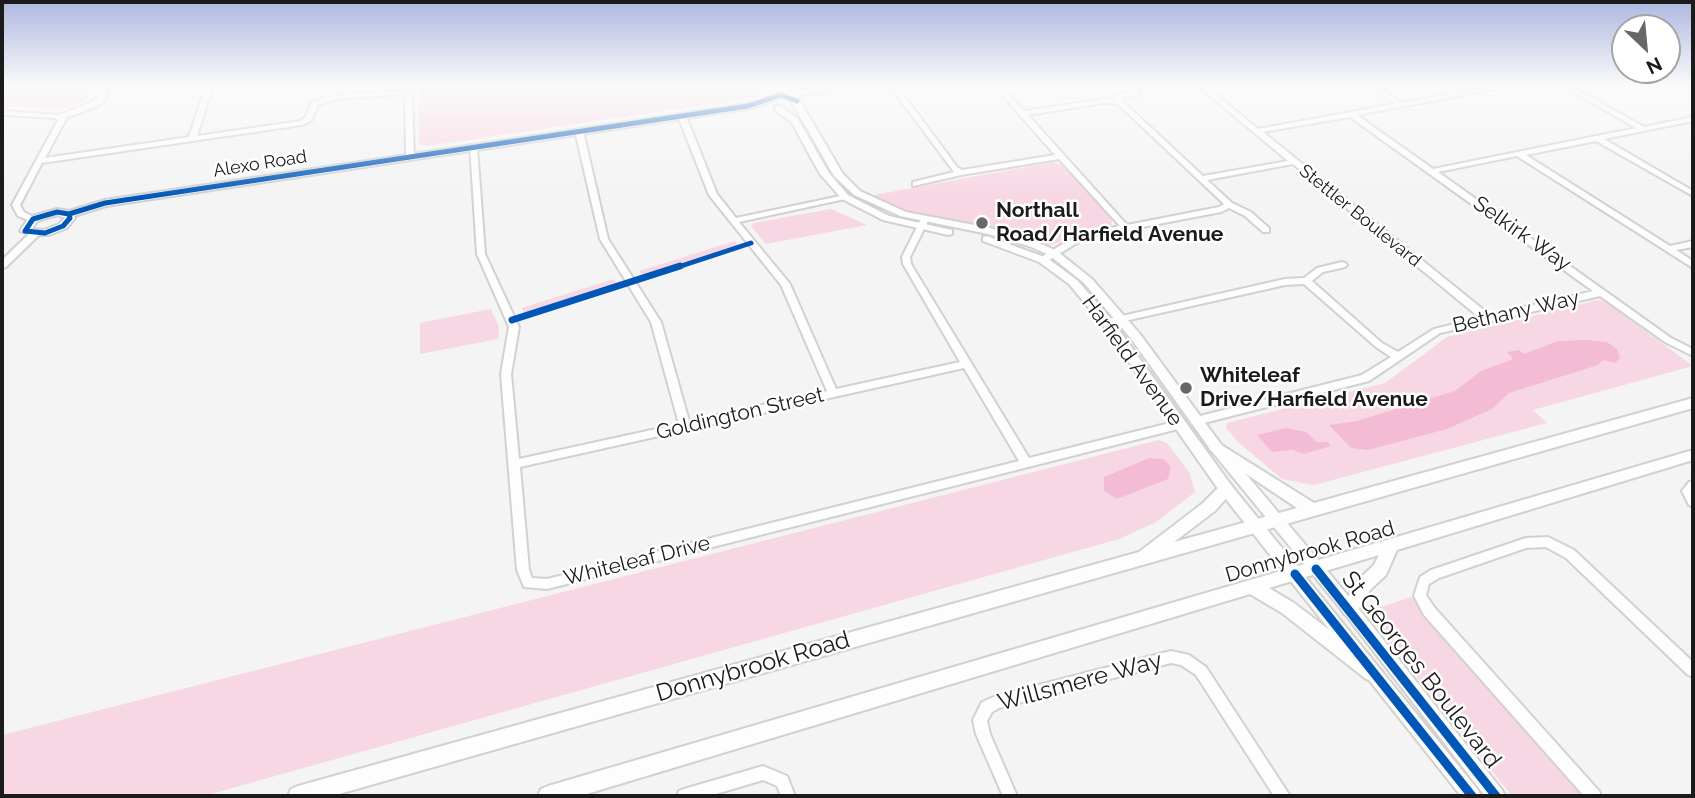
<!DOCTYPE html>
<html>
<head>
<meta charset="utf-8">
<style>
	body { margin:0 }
	#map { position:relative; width:1695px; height:798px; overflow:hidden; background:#f3f4f3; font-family:Raleway,sans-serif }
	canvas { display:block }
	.frame { position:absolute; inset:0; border:4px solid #1a1b1a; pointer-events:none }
	.north { position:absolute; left:1611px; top:14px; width:70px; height:70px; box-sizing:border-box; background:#fff; border:2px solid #a3a4a3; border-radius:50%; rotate:154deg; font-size:19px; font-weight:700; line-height:28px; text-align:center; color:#1a1b1a }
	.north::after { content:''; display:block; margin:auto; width:24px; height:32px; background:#666766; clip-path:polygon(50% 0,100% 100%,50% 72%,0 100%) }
</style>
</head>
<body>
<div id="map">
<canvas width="1695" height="798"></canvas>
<div class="frame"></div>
<div class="north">N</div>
</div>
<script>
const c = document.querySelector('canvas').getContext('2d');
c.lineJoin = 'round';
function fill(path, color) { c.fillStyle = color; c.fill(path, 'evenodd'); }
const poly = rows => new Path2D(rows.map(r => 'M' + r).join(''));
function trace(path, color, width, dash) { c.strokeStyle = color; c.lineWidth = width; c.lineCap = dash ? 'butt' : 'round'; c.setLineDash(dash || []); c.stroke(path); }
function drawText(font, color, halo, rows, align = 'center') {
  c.font = font + ' Raleway,sans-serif'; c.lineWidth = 5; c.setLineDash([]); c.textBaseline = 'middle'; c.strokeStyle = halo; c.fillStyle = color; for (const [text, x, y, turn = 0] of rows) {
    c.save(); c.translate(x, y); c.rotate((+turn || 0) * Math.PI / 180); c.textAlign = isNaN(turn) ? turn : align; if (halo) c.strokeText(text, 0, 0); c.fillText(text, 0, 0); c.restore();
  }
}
const green = poly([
	[2,86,88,86,89,95,86,101,63,109,2,106],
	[419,86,755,86,762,93,759,97,427,146,419,144],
	[1052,162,1063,165,1112,219,1112,225,1048,246,991,226,909,212,869,196],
	[831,209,867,225,766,244,751,226,754,223],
	[735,241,741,249,645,280,639,271],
	[614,279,619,288,527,317,522,308],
	[1598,300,1606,302,1693,366,1533,410,1547,423,1314,485,1282,479,1238,442,1226,428,1227,423,1385,383,1447,337],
	[491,309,499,327,498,339,420,354,420,323],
	[1159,440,1167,443,1189,472,1195,492,1156,522,1119,539,204,796,2,796,2,735],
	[1411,597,1587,796,1512,796,1365,612]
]);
const water = poly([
	[1586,340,1607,342,1617,349,1620,358,1615,363,1603,360,1598,365,1509,393,1492,409,1447,429,1368,450,1351,448,1329,425,1357,421,1455,391,1481,371,1513,359,1507,352,1519,350,1524,354,1558,341],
	[1286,428,1306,432,1317,442,1328,442,1331,446,1304,454,1292,450,1272,452,1257,435],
	[1149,458,1164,459,1171,467,1168,479,1117,499,1104,491,1104,477]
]);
const minor = poly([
	[100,86,108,86,107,98,98,106,65,118,66,119,45,158,189,137,206,86,213,86,197,136,300,121,305,118,312,102,329,96,329,86,336,86,336,95,412,90,414,157,410,159,406,157,405,94,335,99,318,105,311,121,302,125,42,163,20,205,24,212,37,219,33,222,18,216,12,205,58,120,55,118,2,115,2,111,59,115,92,102,100,95,100,86],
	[890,86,897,86,957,167,962,170,1055,155,994,86,1001,86,1024,111,1104,99,1114,99,1118,94,1140,91,1140,95,1123,98,1121,100,1203,176,1288,161,1198,86,1206,86,1258,129,1395,104,1369,86,1377,86,1402,103,1495,86,1511,86,1357,115,1433,169,1636,128,1563,86,1571,86,1644,127,1693,117,1693,121,1604,139,1693,191,1693,196,1596,141,1526,155,1670,246,1693,241,1693,247,1676,250,1693,261,1693,268,1517,156,1438,172,1671,338,1693,349,1693,356,1665,342,1600,296,1440,333,1369,381,1196,425,1192,424,1191,421,1192,418,1196,417,1362,375,1391,357,1376,347,1304,284,1285,285,1107,325,1102,322,1104,320,1285,279,1304,278,1317,268,1342,262,1345,263,1347,265,1345,267,1323,272,1312,281,1382,343,1398,352,1434,329,1480,318,1293,164,1207,180,1232,203,1251,212,1269,228,1269,232,1263,232,1245,216,1229,208,1221,212,1085,238,1046,262,1040,262,1040,258,1079,234,1120,226,1059,159,961,175,913,186,913,182,954,172,890,86],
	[1104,103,1118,104,1224,204,1219,207,1127,225,1028,115,1104,103],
	[1350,117,1593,291,1490,315,1263,132,1350,117],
	[679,114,686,116,717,194,736,218,845,195,849,197,845,199,739,222,790,284,836,389,960,362,903,264,902,257,921,219,925,216,929,219,910,257,911,264,1029,458,1178,421,1182,422,1183,425,1182,428,547,589,524,587,517,570,501,374,509,327,477,254,470,145,477,147,485,254,519,327,511,374,519,459,679,424,651,322,600,239,575,131,579,129,583,131,608,239,661,322,689,421,827,391,781,285,709,195,678,116,679,114],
	[964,368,1019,461,547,579,532,578,529,570,520,467,964,368],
	[1693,481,1693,507,1689,505,1682,491,1689,482,1693,481],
	[1548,537,1574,550,1693,662,1693,677,1688,675,1566,558,1546,547,1526,548,1439,578,1429,584,1426,595,1434,607,1599,791,1601,796,1584,796,1424,615,1414,596,1420,577,1431,570,1526,538,1548,537],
	[1171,651,1189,655,1206,667,1290,796,1274,796,1196,675,1181,665,1171,663,999,708,992,712,987,721,990,734,1017,796,1003,796,976,734,973,720,982,702,996,696,1171,651],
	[763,766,787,776,795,796,781,796,777,786,763,780,709,796,677,796,679,791,684,789,763,766]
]);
const tertiary = poly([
	[831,86,852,86,797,96,843,174,860,191,906,212,990,228,1037,242,1057,251,1092,279,1140,334,1220,443,1355,604,1502,790,1505,796,1485,796,1345,614,1210,449,1132,340,1084,283,1049,255,1029,246,988,234,900,216,854,195,834,176,790,99,782,98,748,109,106,206,74,216,75,218,67,228,49,235,39,235,6,267,2,268,2,260,29,234,20,231,29,217,57,209,69,211,105,200,747,104,781,93,831,86],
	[57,215,65,218,59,224,44,230,32,229,37,221,57,215],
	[775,106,781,106,798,119,829,173,848,195,889,216,952,230,952,234,948,235,883,220,842,199,820,174,792,123,775,110,775,106],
	[987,236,1047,258,1077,280,1111,319,1231,485,1478,790,1481,796,1461,796,1221,493,1103,325,1069,284,1039,262,983,241,983,237,987,236]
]);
const secondary = poly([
	[1693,398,1693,408,332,796,288,796,291,789,298,786,1139,552,1203,503,1221,485,1226,483,1231,485,1234,489,1231,493,1215,511,1174,542,1297,508,1210,450,1208,446,1210,442,1215,441,1314,503,1693,398],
	[1693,450,1693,460,1397,550,1386,575,1370,590,1356,614,1350,616,1344,614,1341,609,1358,580,1374,565,1379,555,1269,588,1294,603,1378,667,1381,673,1378,679,1372,681,1366,679,1282,613,1250,594,580,796,538,796,541,789,548,786,1693,450]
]);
const cyclewayFar2 = poly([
	[57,212,69,214,70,218,63,226,45,233,25,231,33,219,57,212],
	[69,214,105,203,748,106,781,95,797,101],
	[675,268,751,243]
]);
const cyclewayFar1 = poly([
	[512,320,680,266]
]);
const cycleway = poly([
	[1316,569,1496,796],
	[1295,574,1472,796]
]);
const markers = [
	[982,223,7,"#666766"],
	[1186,388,7,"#666766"]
];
const farStreetnames = [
	["Alexo Road",260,164,-9],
	["Stettler Boulevard",1360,216,39]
];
const poiNames = [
	["Northall",996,211],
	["Road/Harfield Avenue",996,235],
	["Whiteleaf",1200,376],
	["Drive/Harfield Avenue",1200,400]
];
const streetNames = [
	["Selkirk Way",1522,234,35],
	["Bethany Way",1516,312,-13],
	["Harfield Avenue",1132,361,54],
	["Goldington Street",740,414,-13],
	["Donnybrook Road",1310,552,-16],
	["Whiteleaf Drive",637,561,-14]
];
const nearStreetnames = [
	["Donnybrook Road",753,667,-16],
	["St Georges Boulevard",1421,670,52],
	["Willsmere Way",1080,682,-15]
];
fill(green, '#f8d7e4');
fill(water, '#f4bcd4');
trace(minor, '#d1d1d1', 4);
trace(tertiary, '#d1d1d1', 4);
trace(secondary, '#d1d1d1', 4);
fill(minor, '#fdfdfd');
fill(tertiary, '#fdfdfd');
fill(secondary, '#fdfdfd');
trace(cyclewayFar2, '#0057b8', 5);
trace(cyclewayFar1, '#0057b8', 7);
trace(cycleway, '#0057b8', 9);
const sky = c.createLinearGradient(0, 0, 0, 198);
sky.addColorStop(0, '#adb7e0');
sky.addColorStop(0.43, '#fafafa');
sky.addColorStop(1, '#fafafa00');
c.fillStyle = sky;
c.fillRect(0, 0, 1695, 198);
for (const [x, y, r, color] of markers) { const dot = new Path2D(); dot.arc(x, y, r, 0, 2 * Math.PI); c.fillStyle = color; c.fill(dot); trace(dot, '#fff', 2.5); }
drawText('18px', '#1a1b1a', '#fff', farStreetnames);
drawText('bold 21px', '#1a1b1a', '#fff', poiNames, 'left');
drawText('21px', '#1a1b1a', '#fff', streetNames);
drawText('24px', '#1a1b1a', '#fff', nearStreetnames);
</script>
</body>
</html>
